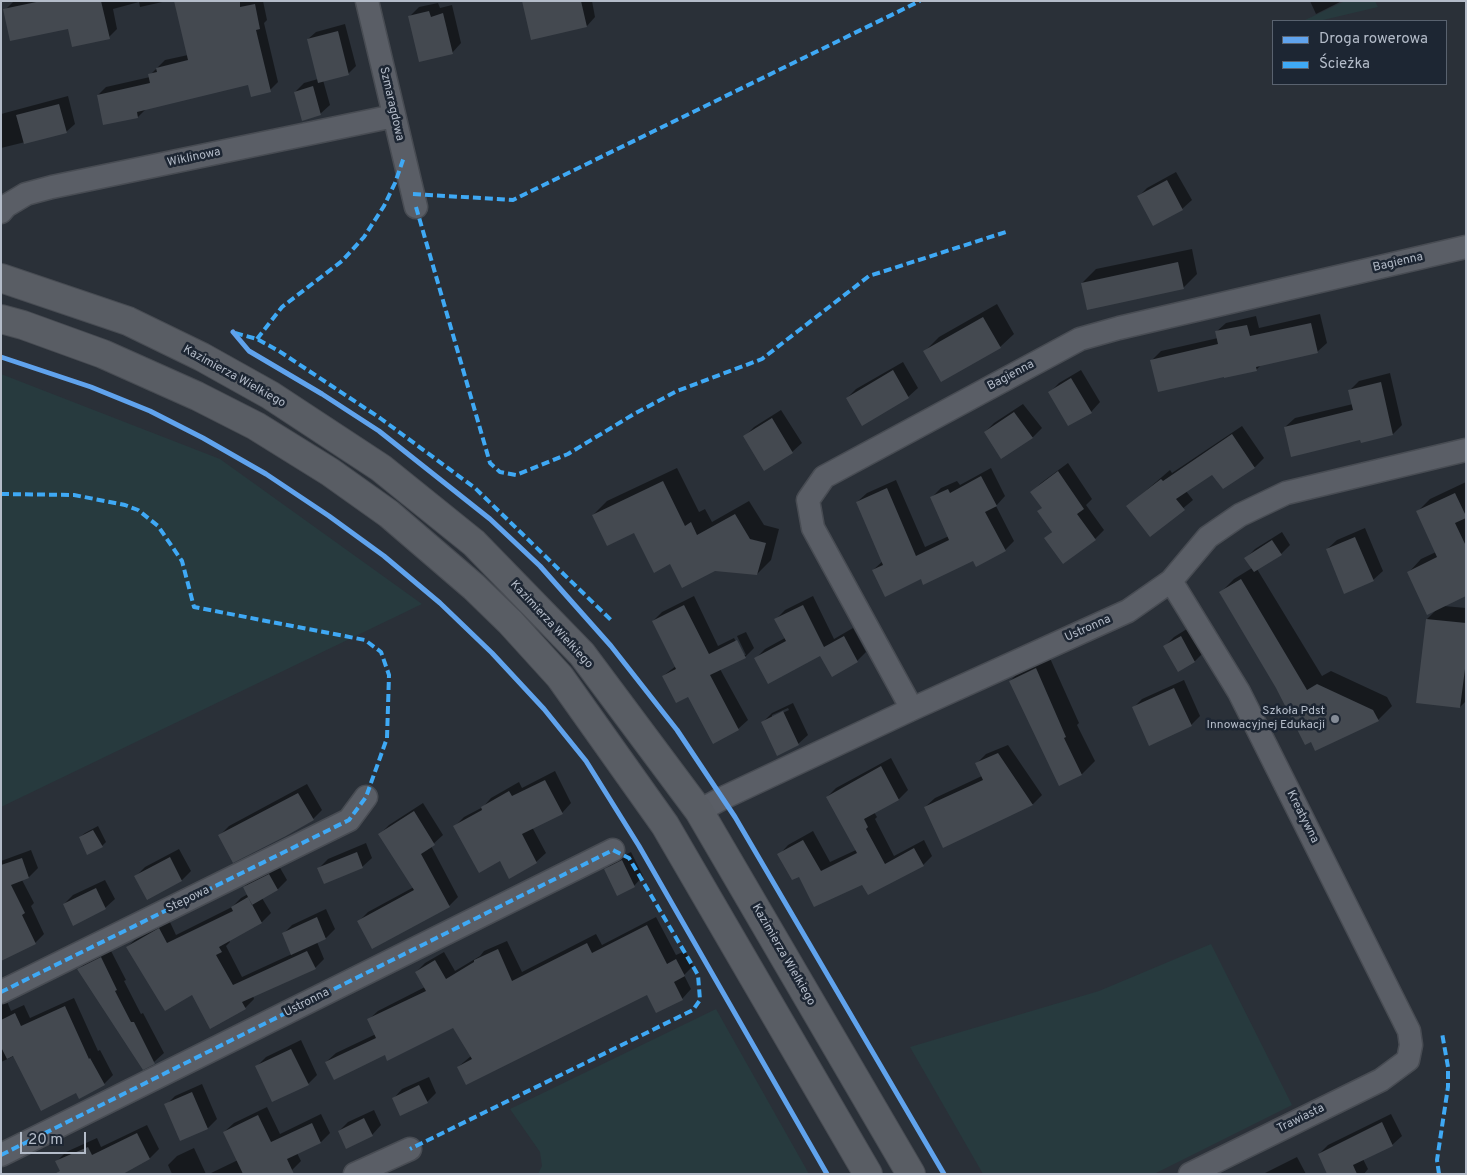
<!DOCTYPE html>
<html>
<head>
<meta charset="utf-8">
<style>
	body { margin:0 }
	#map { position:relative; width:1467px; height:1175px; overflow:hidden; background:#2a3038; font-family:Overpass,sans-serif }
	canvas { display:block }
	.frame { position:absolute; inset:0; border:2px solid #b4bcc9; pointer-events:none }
	.legend { position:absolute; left:1272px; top:20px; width:175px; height:65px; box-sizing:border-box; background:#1d2633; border:1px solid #59626f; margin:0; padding:6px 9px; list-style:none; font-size:15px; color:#b4bcc9 }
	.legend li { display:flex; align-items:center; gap:10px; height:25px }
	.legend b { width:25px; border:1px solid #59626f }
	.scale { position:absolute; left:20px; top:1132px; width:66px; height:22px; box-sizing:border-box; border:2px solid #b4bcc9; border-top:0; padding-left:6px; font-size:15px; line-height:18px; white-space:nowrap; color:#b4bcc9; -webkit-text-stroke:4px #1d2633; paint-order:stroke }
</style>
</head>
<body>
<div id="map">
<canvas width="1467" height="1175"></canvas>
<div class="frame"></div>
<ul class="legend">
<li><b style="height:6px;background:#60a3ed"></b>Droga rowerowa</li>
<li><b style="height:6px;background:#3fa9f5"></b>Ścieżka</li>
</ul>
<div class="scale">20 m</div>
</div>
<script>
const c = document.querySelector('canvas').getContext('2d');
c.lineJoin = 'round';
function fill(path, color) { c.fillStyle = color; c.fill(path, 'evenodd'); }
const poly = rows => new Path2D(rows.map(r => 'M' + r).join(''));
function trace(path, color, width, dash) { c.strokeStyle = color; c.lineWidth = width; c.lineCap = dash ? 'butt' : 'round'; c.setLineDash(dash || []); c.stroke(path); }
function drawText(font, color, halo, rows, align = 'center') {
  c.font = font + ' Overpass,sans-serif'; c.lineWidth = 5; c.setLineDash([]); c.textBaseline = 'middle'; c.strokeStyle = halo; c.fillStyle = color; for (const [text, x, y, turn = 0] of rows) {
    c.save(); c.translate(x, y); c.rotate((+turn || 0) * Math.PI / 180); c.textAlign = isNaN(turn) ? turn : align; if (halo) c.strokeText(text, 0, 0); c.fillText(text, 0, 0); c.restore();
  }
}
const green = poly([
	[1345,1,1375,1,1378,7,1319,21,1303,21],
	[1,374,220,459,422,604,1,807],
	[1211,944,1292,1105,1154,1174,983,1174,910,1047,1099,991],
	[716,1009,809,1174,538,1174,542,1166,540,1152,510,1109]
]);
const shadow = poly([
	[14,1,167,1,140,7,139,2,113,9,117,29,109,37,5,10],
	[175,1,263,1,267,20,264,23,278,82,270,90,249,83,146,109,138,117,98,95,106,87,150,77,150,75,165,60,188,55],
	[523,1,592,1,595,17,587,26],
	[1310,1,1342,1,1316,14],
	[438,3,440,8,452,5,461,43,452,53,410,16,419,7],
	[345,24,356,66,348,74,323,80,330,105,320,114,295,92,304,83,318,79,308,39,316,32],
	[68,96,75,124,66,132,1,148,1,114],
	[1176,172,1192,200,1182,209,1138,197,1147,188],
	[1192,249,1197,274,1183,288,1082,283,1096,269],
	[997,304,1014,334,1000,347,925,351,939,337],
	[1320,314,1327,343,1317,352,1262,364,1256,370,1151,361,1161,351,1218,338,1216,332,1226,323,1256,316,1259,328],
	[903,362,918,388,908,397,847,398,856,389],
	[1081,370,1100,402,1091,412,1050,392,1059,383],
	[1390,373,1402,425,1393,434,1362,441,1361,438,1285,427,1295,418,1353,404,1350,390,1359,381],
	[1023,404,1042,428,1033,437,1001,458,985,432,994,423],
	[781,410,802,443,792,452,745,436,754,427],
	[1242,426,1264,458,1255,467,1223,488,1212,473,1186,491,1193,500,1151,535,1128,506,1170,470,1172,473],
	[1068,463,1092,499,1086,505,1104,530,1095,539,1063,562,1045,538,1053,531,1043,507,1032,492,1041,483],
	[677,468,699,512,705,509,712,522,749,501,764,525,779,529,771,560,757,574,671,563,635,531,593,515,607,501],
	[991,468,1005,496,996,506,1014,541,1005,550,973,559,921,577,873,570,883,561,857,502,867,493,896,480,925,547,949,536,932,497,941,488,957,481,960,485],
	[1466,482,1466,595,1444,606,1466,608,1466,701,1460,707,1427,619,1436,610,1409,572,1421,559,1436,552,1417,512,1430,499],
	[1365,528,1383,571,1373,580,1327,549,1337,540],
	[1282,532,1290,545,1281,554,1257,569,1322,676,1331,671,1387,697,1392,706,1378,720,1277,687,1220,593,1234,579,1252,568,1246,558,1255,549],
	[694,596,718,646,734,638,743,655,746,655,737,636,746,632,754,648,745,657,720,669,748,720,738,729,714,742,688,695,663,676,676,666,653,621,662,612],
	[813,596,834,639,853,628,866,652,857,661,821,654,756,658,765,649,785,638,776,619,785,610],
	[1190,627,1204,652,1195,661,1179,670,1165,646,1174,637],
	[1049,656,1079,723,1077,725,1095,761,1082,774,1065,782,1010,681,1023,668],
	[1184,680,1200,716,1191,725,1133,708,1142,699],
	[793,703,808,735,798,744,763,722,772,713],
	[788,708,789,710,772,718,772,715],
	[1008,745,1042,795,1033,804,943,846,925,807,935,798,982,776,977,763,986,754],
	[891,758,908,790,899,799,874,812,877,817,875,819,894,856,924,840,932,856,923,865,862,883,800,875,779,855,788,845,813,831,830,862,856,850,827,797,836,788],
	[555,771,571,803,562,813,532,827,546,853,536,862,500,859,454,827,464,817,483,807,491,798,519,782,522,788],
	[307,784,322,810,313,819,220,835,229,826],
	[423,803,443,835,431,846,458,897,449,906,359,921,368,912,414,887,380,834,389,825],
	[98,826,106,842,102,846,80,837,85,833],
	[366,843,372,858,362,867,319,868,328,859],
	[179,849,191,871,182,880,136,876,145,867],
	[31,850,38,868,29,877,22,880,34,903,31,906,44,934,35,943,1,960,1,861],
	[631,852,643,876,634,886,606,869,615,860],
	[279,866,287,880,278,889,262,898,271,913,262,922,229,940,230,942,226,946,242,977,292,954,283,934,292,925,326,909,335,929,326,938,317,942,324,959,315,968,253,996,254,999,245,1008,192,993,127,947,137,938,169,920,176,935,232,907,241,898,248,894,244,887,253,878],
	[105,880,115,899,105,908,64,904,73,895],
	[656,917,676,955,685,951,693,966,684,975,691,989,682,999,648,994,458,1067,471,1056,453,1027,385,1054,326,1062,336,1053,376,1034,368,1020,378,1011,425,987,416,972,425,963,444,952,455,971,480,956,484,951,507,941,522,972,596,934,602,945],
	[110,949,126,980,124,981,141,1014,143,1013,164,1053,154,1062,143,1068,79,969,88,960],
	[74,998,98,1051,100,1050,113,1075,104,1084,76,1091,14,1056,1,1062,1,1002,6,999,11,1011,24,1005,30,1018],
	[301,1040,317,1075,308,1084,257,1066,266,1057],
	[429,1077,436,1093,427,1102,393,1099,402,1089],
	[202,1084,217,1119,208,1128,181,1140,166,1105,175,1096],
	[267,1107,280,1134,321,1114,330,1133,321,1142,297,1153,301,1161,292,1170,284,1174,209,1174,238,1160,224,1132,234,1123],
	[374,1110,381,1125,372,1135,339,1131,348,1122],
	[1391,1114,1402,1136,1392,1145,1363,1159,1368,1169,1364,1174,1329,1174,1319,1154,1328,1145],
	[147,1125,159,1149,150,1158,120,1174,57,1161,66,1152,97,1138,101,1147],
	[194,1148,206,1174,172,1174,168,1165,177,1156],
	[1297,1157,1306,1174,1263,1174]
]);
const building = poly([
	[41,1,101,1,110,39,72,47,68,29,10,41,3,9],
	[174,1,240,1,240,7,255,4,260,29,256,30,271,92,251,97,248,85,137,112,138,118,103,125,97,95,150,83,148,74,157,72,156,68,188,60],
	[522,1,581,1,587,27,531,40],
	[429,11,431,17,443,13,453,54,419,62,408,16],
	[338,31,349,75,318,83,307,39],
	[313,86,321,115,302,121,294,92],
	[59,104,67,133,24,144,16,115],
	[1167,180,1183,210,1153,226,1137,196],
	[1178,262,1184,289,1087,310,1081,283],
	[983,317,1001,348,941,382,923,351],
	[1311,323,1318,353,1256,367,1257,371,1224,378,1224,377,1158,392,1150,360,1218,344,1215,331,1247,325,1250,336],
	[893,370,909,398,862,426,846,398],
	[1071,378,1092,413,1068,426,1048,392],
	[1381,382,1393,435,1361,443,1360,440,1291,457,1284,427,1353,410,1348,390],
	[1014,412,1033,438,1001,459,984,432],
	[772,418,793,453,764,471,743,436],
	[1232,434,1255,468,1223,489,1212,475,1176,499,1185,510,1150,537,1126,506,1161,479,1163,481],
	[1058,471,1084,509,1077,514,1096,540,1063,564,1044,538,1052,532,1037,511,1042,508,1030,492],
	[981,476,997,506,985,512,1006,551,976,567,973,561,923,585,921,579,885,597,872,570,883,565,856,502,887,488,916,556,949,540,930,497,948,489,950,493],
	[663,481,685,526,691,522,697,535,735,514,750,539,766,543,757,575,715,571,682,588,670,564,654,573,634,533,607,546,592,515],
	[1455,493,1466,516,1466,518,1455,523,1466,546,1466,596,1427,615,1407,572,1437,557,1416,511],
	[1355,537,1374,581,1344,594,1326,549],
	[1272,540,1282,555,1254,572,1244,558],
	[1241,579,1307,690,1317,684,1373,710,1379,721,1315,751,1311,742,1305,745,1276,688,1219,592],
	[684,605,709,654,737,640,746,658,710,675,739,730,713,744,688,697,676,703,662,676,676,669,652,621],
	[803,605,824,647,844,636,858,662,832,677,820,656,768,684,754,658,786,641,774,619],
	[1426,619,1466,623,1466,661,1460,708,1416,703],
	[1181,636,1195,662,1178,672,1163,646],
	[1036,668,1066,737,1064,738,1082,775,1059,786,1009,681],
	[1174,688,1192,726,1149,746,1132,707],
	[783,711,799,745,777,756,761,722],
	[998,753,1033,805,943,848,924,807,983,780,975,763],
	[881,766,899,800,864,819,868,827,866,829,885,864,914,848,924,866,868,895,862,885,814,907,799,877,792,880,777,854,803,840,821,871,857,853,826,797],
	[545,780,563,814,522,834,537,863,509,879,500,861,479,873,453,826,482,810,481,807,509,791,512,796],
	[298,793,314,820,286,836,233,863,218,835],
	[414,811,435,845,421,854,450,907,372,949,357,921,414,890,378,834],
	[93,830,103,847,87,855,79,837],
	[357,852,363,868,324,884,317,868],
	[170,857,182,881,147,900,134,876],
	[22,858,29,878,11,885,25,913,22,915,36,944,1,961,1,865],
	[622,860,635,887,617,896,604,869],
	[269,874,278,890,252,905,243,887],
	[96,888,106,909,73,926,63,904],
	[248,897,262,923,219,947,222,952,216,955,233,985,307,951,316,969,242,1002,246,1009,210,1029,192,995,165,1011,126,947,159,928,167,943,233,911,231,907],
	[317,917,326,939,291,955,282,933],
	[647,925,667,964,676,959,685,976,674,982,683,1000,656,1013,647,995,466,1085,457,1067,472,1059,453,1028,387,1061,385,1055,334,1080,325,1062,376,1038,367,1019,426,991,415,972,435,960,446,979,474,962,474,960,498,949,512,981,587,943,592,953],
	[101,957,117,990,115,991,131,1022,134,1022,155,1064,143,1070,77,969],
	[65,1006,89,1059,90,1058,105,1085,79,1099,76,1093,41,1111,13,1056,7,1059,1,1047,1,1020,15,1013,21,1026],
	[291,1049,309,1085,272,1102,255,1066],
	[419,1085,428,1103,400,1116,392,1098],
	[192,1092,208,1129,180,1141,164,1104],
	[258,1115,271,1142,312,1123,321,1143,287,1159,294,1174,243,1174,223,1132],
	[364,1118,373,1136,346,1149,338,1131],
	[1382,1122,1393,1146,1353,1165,1357,1174,1327,1174,1318,1154],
	[137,1133,150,1159,123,1174,54,1174,60,1171,55,1161,88,1147,92,1155]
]);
const minor = poly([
	[367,1,416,207],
	[1,212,6,206,26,194,52,187,394,116],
	[1171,581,1239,692,1409,1031,1411,1045,1408,1060,1381,1080,1190,1174],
	[912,709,813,528,808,500,824,477,1080,339,1119,328,1466,247],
	[699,811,723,798,912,709,1128,611,1171,581,1208,537,1240,515,1286,493,1466,450],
	[1,992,349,820,366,797],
	[1,1155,613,850],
	[355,1174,410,1149]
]);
const secondary = poly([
	[1,278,128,321,202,357,270,395,381,468,474,543,582,654,699,811,911,1174],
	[1,319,23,325,103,354,197,396,256,426,330,472,389,514,474,587,510,622,560,677,665,825,868,1174]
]);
const quiet = poly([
	[413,194,513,200,920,1],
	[416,207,490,463,500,472,516,475,568,454,634,414,677,391,762,359,869,276,1009,231],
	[235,333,257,339,279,351,380,418,475,488,613,622],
	[257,339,282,307,342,261,364,237,384,206,395,183,404,157],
	[1,494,74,495,125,505,138,510,158,526,182,561,194,607,365,640,381,652,389,675,387,738,366,797,349,820,1,992],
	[1,1155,613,850,629,858,698,975,700,1000,693,1010,410,1149],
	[1439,1174,1437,1160,1448,1087,1448,1067,1442,1033]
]);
const cycleway = poly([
	[233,332,249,351,322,394,379,431,490,519,540,566,611,646,677,730,735,817,944,1174],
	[1,357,91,387,150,411,203,438,266,474,329,516,384,556,440,603,492,653,544,709,586,761,639,846,827,1174]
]);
const markers = [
	[1335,719,5,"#848b96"]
];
const streetNames = [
	["Szmaragdowa",391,104,77],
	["Wiklinowa",194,158,-12],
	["Bagienna",1398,263,-13],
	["Bagienna",1011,376,-28],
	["Kazimierza Wielkiego",234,377,29],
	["Kazimierza Wielkiego",551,625,47],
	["Ustronna",1088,629,-24],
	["Kreatywna",1302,817,63],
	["Stepowa",188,900,-26],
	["Kazimierza Wielkiego",783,955,60],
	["Ustronna",307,1003,-27],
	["Trawiasta",1301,1119,-26]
];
const poiNames = [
	["Szkoła Pdst",1325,712],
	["Innowacyjnej Edukacji",1325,726]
];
fill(green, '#273a3e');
fill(shadow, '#0007');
fill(building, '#444950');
trace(minor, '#484c53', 25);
trace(secondary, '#484c53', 30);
trace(minor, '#5a5e66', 22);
trace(secondary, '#595d64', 28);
trace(quiet, '#3fa9f5', 4, [8, 4]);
trace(cycleway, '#60a3ed', 5);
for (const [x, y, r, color] of markers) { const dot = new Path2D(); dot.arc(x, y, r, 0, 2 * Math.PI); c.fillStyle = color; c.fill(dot); trace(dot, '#1d2633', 2); }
drawText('12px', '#b4bcc9', '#1d2633', streetNames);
drawText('12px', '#b4bcc9', '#1d2633', poiNames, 'right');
</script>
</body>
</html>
